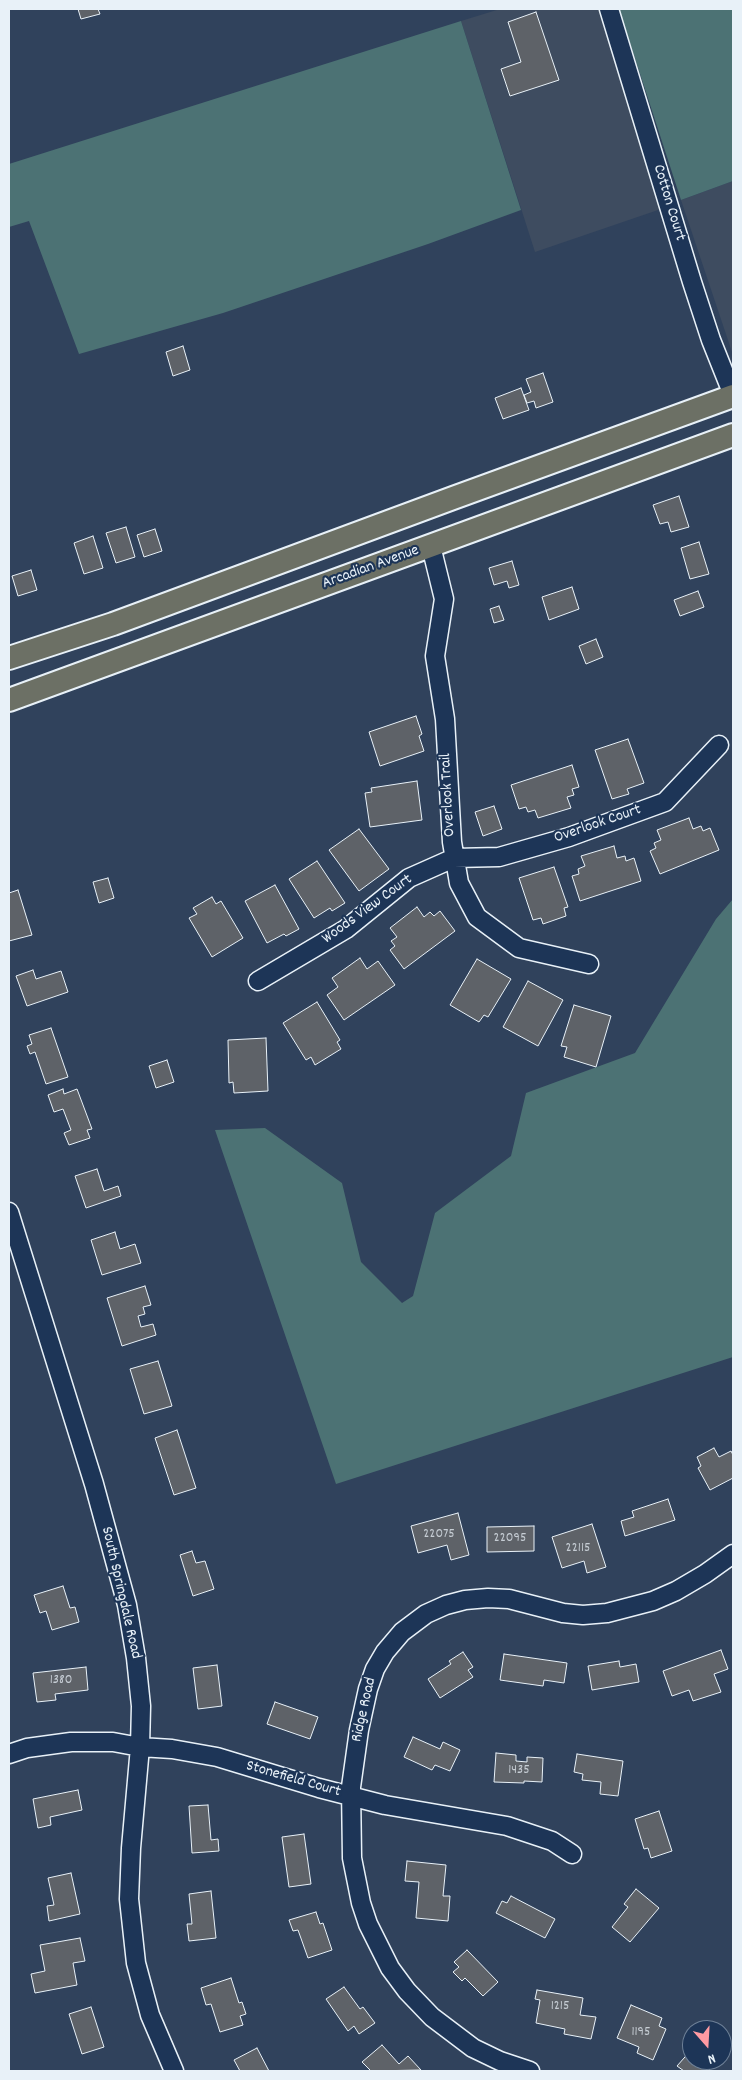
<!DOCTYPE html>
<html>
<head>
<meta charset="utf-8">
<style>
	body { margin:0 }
	#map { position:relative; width:742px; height:2080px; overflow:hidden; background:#30425c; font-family:Dekko,sans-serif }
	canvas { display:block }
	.frame { position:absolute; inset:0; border:10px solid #e8f1f8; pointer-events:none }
	.north { position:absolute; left:682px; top:2020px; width:50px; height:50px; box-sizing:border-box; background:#1d3557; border:1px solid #6e8097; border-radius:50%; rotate:161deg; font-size:14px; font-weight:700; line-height:20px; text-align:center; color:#e8f1f8 }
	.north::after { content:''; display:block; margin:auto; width:18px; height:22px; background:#ff9aa2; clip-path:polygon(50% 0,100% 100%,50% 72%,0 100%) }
</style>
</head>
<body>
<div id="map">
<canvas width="742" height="2080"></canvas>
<div class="frame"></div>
<div class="north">N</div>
</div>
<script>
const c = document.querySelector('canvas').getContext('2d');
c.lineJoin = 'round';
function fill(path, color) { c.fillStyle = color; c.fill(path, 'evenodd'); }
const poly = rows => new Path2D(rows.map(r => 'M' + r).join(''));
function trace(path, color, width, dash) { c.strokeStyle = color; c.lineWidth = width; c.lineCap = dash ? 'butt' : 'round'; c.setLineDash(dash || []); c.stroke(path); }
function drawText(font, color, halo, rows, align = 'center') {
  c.font = font + ' Dekko,sans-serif'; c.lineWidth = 4.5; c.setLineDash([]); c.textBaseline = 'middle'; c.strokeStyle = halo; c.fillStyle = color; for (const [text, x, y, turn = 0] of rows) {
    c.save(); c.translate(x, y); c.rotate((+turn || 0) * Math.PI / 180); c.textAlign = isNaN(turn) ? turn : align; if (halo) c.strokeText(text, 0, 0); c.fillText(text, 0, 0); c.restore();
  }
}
const built = poly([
	[500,9,600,9,661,209,535,252,461,21],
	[733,181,733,355,681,200]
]);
const green = poly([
	[619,9,733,9,733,181,681,200],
	[461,21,521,210,428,244,223,313,79,354,29,221,9,227,9,164],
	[733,899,733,1357,336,1484,215,1130,265,1128,342,1183,361,1262,402,1303,413,1296,435,1213,511,1156,526,1093,635,1053,716,919]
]);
const building = poly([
	[78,9,98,9,100,14,81,19,78,9],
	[536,12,559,80,510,96,501,69,521,62,508,22,536,12],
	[183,346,190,370,173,376,166,352,183,346],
	[543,373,553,402,536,408,534,401,527,403,524,395,531,392,526,379,543,373],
	[521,388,529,410,503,419,495,398,521,388],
	[679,496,689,527,671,532,668,522,660,524,653,505,679,496],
	[126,527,135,557,116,563,106,533,126,527],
	[155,529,162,551,144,557,137,535,155,529],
	[93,536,103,568,84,574,74,543,93,536],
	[699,542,709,574,690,579,681,548,699,542],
	[512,561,519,585,509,588,507,581,494,585,489,568,512,561],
	[31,570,37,590,18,596,12,576,31,570],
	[572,587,579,609,549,620,542,597,572,587],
	[698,591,704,607,680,616,674,600,698,591],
	[499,606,504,620,494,623,490,609,499,606],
	[596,639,603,657,586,664,579,646,596,639],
	[416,716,422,734,419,736,424,751,380,766,369,732,416,716],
	[628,739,644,783,627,789,629,794,612,799,595,750,628,739],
	[572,765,579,787,572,789,574,795,567,797,571,808,538,818,535,810,528,812,526,807,519,809,511,785,572,765],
	[417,781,422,820,370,827,365,793,372,792,371,788,417,781],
	[494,806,502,829,483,836,475,812,494,806],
	[689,818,693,829,701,826,703,831,710,828,719,850,660,874,650,851,656,848,654,843,661,840,657,830,689,818],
	[359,829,389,869,359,891,329,850,359,829],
	[614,846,617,858,625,856,626,861,634,858,641,881,580,901,572,876,579,874,578,869,585,866,581,856,614,846],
	[317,861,345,903,332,911,330,908,314,918,289,879,317,861],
	[554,867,568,907,564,908,566,916,543,924,541,918,533,920,519,878,554,867],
	[108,878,114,898,99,903,93,882,108,878],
	[275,885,299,929,286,936,284,934,267,943,245,901,275,885],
	[18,890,32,935,9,941,9,893,18,890],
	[212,897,216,904,221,901,243,938,212,957,189,918,197,914,193,908,212,897],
	[417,907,424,917,430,912,434,916,440,911,455,931,404,969,390,950,395,946,391,941,397,937,390,928,417,907],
	[360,958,367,969,378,961,395,985,344,1020,327,995,338,987,332,978,360,958],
	[477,959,511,979,488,1017,484,1015,479,1022,450,1005,477,959],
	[33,970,36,979,61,971,68,992,27,1006,16,976,33,970],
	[528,981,563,1000,538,1046,503,1027,528,981],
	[317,1002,340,1040,337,1042,341,1049,315,1065,311,1057,306,1060,283,1023,317,1002],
	[574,1005,611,1016,596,1067,564,1057,567,1047,561,1046,574,1005],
	[51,1028,68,1077,46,1084,35,1052,30,1054,27,1046,32,1044,29,1035,51,1028],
	[266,1038,268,1091,234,1093,233,1082,229,1083,228,1040,266,1038],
	[167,1060,174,1082,156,1088,149,1066,167,1060],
	[63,1089,64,1094,77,1089,92,1129,87,1130,90,1138,69,1145,64,1133,71,1130,63,1109,54,1112,48,1095,63,1089],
	[97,1169,104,1191,118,1186,121,1196,86,1208,75,1176,97,1169],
	[115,1232,120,1249,135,1244,141,1263,102,1275,91,1240,115,1232],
	[145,1286,151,1305,143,1307,145,1314,138,1316,141,1327,153,1324,156,1335,122,1346,107,1298,145,1286],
	[158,1361,172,1406,144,1414,130,1369,158,1361],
	[177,1430,196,1488,174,1495,155,1438,177,1430],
	[714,1448,719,1457,731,1451,733,1455,733,1478,710,1490,698,1468,701,1466,697,1457,714,1448],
	[668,1499,675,1520,625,1536,621,1521,634,1517,632,1511,668,1499],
	[458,1513,469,1555,451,1560,447,1545,418,1553,411,1526,458,1513],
	[592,1524,606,1567,587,1573,584,1561,562,1568,552,1537,592,1524],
	[534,1526,534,1551,487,1552,487,1527,534,1526],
	[192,1551,196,1563,205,1561,214,1589,193,1596,180,1555,192,1551],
	[63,1586,70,1608,75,1607,79,1622,52,1630,46,1611,40,1613,34,1595,63,1586],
	[721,1650,728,1669,714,1674,721,1692,693,1701,689,1690,672,1696,663,1671,721,1650],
	[463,1652,473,1667,468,1670,473,1677,440,1698,428,1679,451,1664,449,1661,463,1652],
	[504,1654,567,1663,564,1683,544,1680,543,1686,500,1680,504,1654],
	[619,1661,620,1667,636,1664,639,1682,592,1690,588,1666,619,1661],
	[217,1665,222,1706,198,1709,193,1668,217,1665],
	[86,1667,88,1690,55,1694,56,1700,37,1702,33,1673,86,1667],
	[275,1702,318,1717,310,1739,267,1724,275,1702],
	[413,1737,440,1749,443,1742,460,1750,450,1771,435,1765,432,1770,404,1757,413,1737],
	[496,1753,516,1755,516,1761,527,1762,527,1757,543,1758,542,1782,524,1781,524,1783,494,1782,496,1753],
	[577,1754,623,1761,618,1796,600,1794,601,1782,582,1780,583,1774,574,1772,577,1754],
	[78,1790,82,1810,50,1817,51,1825,38,1828,33,1799,78,1790],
	[208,1805,211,1840,218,1839,219,1851,192,1853,189,1806,208,1805],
	[659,1811,672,1851,651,1858,648,1848,644,1849,635,1819,659,1811],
	[304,1834,311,1884,289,1887,282,1837,304,1834],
	[407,1861,446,1865,443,1896,450,1896,448,1921,416,1918,419,1882,405,1881,407,1861],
	[71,1873,80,1914,49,1921,47,1906,54,1905,48,1878,71,1873],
	[636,1889,659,1908,630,1942,612,1927,628,1907,624,1904,636,1889],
	[211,1891,216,1938,189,1941,187,1924,192,1924,189,1894,211,1891],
	[511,1896,555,1919,545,1938,496,1913,502,1901,507,1903,511,1896],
	[316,1912,320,1924,323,1923,332,1950,308,1958,298,1930,293,1931,289,1920,316,1912],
	[80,1938,85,1961,73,1963,77,1985,35,1993,31,1974,45,1971,40,1945,80,1938],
	[467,1950,498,1982,483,1996,465,1978,462,1981,453,1972,459,1967,454,1962,467,1950],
	[231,1978,239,2003,242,2002,246,2014,240,2016,243,2025,220,2032,211,2004,206,2005,201,1988,231,1978],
	[344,1987,360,2009,363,2007,375,2023,359,2034,354,2026,348,2031,326,1999,344,1987],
	[537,1990,583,1998,580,2015,596,2017,591,2039,564,2034,565,2029,536,2023,540,2000,535,1999,537,1990],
	[631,2005,662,2018,659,2026,666,2029,653,2060,637,2053,639,2047,617,2038,631,2005],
	[91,2007,104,2047,82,2054,69,2014,91,2007],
	[382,2045,399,2064,408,2056,421,2070,371,2071,362,2062,382,2045],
	[257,2048,269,2071,240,2071,234,2060,257,2048],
	[692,2049,692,2060,716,2061,709,2069,711,2071,684,2071,677,2066,692,2049]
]);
const minor = poly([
	[609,9,692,282,711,340,733,395],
	[431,546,444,599,435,656,445,719,452,842,459,883,477,917,519,948,589,964],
	[258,981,346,929,409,878,454,858,499,857,569,837,665,802,719,745],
	[9,1212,94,1484,127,1605,136,1658,141,1706,140,1747,131,1848,129,1899,136,1963,150,2015,174,2071],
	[9,1754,27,1748,71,1742,113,1742,140,1747,172,1749,217,1757,319,1788,385,1805,507,1826,552,1841,572,1854],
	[530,2071,500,2061,473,2048,432,2017,407,1991,390,1968,368,1924,361,1903,352,1858,351,1787,359,1730,368,1689,375,1669,385,1652,402,1632,426,1614,446,1605,465,1600,488,1598,509,1599,563,1613,583,1615,607,1613,653,1601,676,1591,705,1574,733,1554]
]);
const major = poly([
	[9,658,113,624,453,498,733,396],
	[9,700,733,435]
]);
const numberNames = [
	["22075",439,1535],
	["22095",510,1539],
	["22115",578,1549],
	["1380",61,1681],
	["1435",519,1771],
	["1215",560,2007],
	["1195",641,2033]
];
const streetNames = [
	["Cotton Court",668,203,73],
	["Arcadian Avenue",371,568,-20],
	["Overlook Trail",449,795,-93],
	["Overlook Court",598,825,-19],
	["Woods View Court",368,910,-36],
	["South Springdale Road",120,1593,77],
	["Ridge Road",365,1710,-77],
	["Stonefield Court",293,1780,16]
];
fill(built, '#3e4c60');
fill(green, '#4c7274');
fill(building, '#5e6268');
trace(building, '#e8f1f8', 1);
trace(minor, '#e8f1f8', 21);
trace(major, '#e8f1f8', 26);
trace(minor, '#1d3557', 18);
trace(major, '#6c7065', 22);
drawText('14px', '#c6cdd4', null, numberNames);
drawText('16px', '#e8f1f8', '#1d3557', streetNames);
</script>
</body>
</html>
